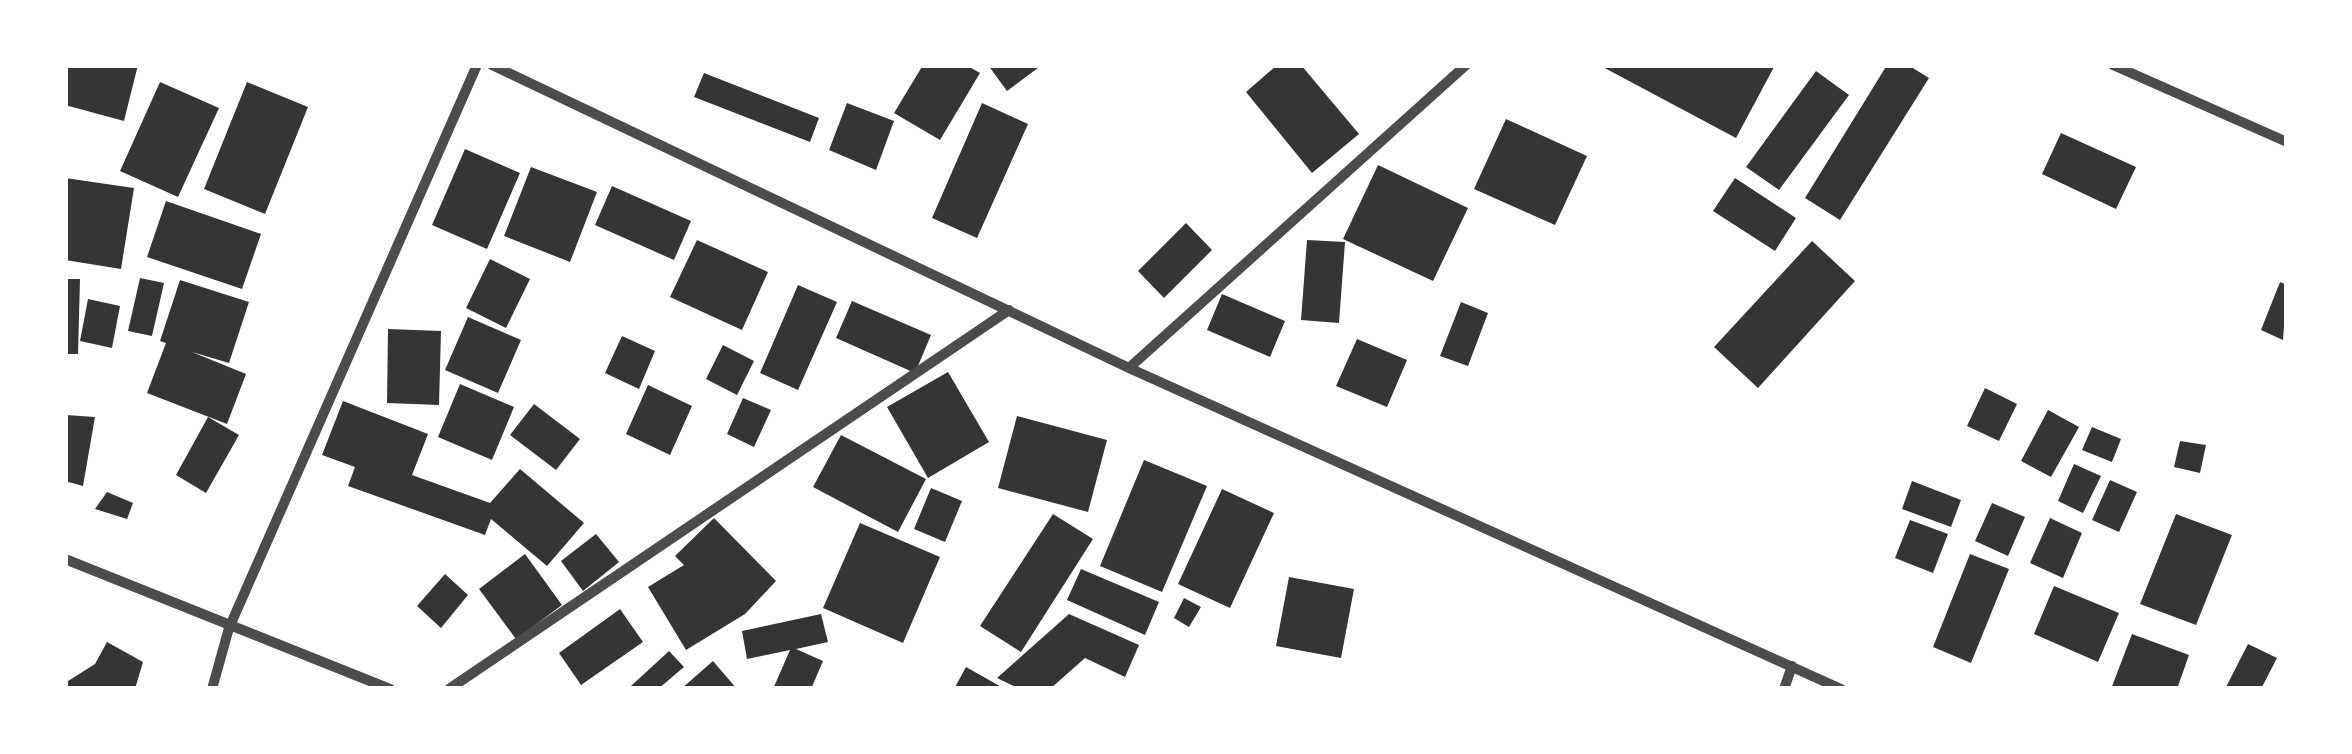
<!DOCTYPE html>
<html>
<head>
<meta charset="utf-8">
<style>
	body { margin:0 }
	#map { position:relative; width:2352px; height:754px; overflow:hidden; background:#fff; font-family:"Sofia Sans Condensed",sans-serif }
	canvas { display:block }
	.frame { position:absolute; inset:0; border:68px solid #fff; pointer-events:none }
</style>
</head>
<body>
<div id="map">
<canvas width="2352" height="754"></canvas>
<div class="frame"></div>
</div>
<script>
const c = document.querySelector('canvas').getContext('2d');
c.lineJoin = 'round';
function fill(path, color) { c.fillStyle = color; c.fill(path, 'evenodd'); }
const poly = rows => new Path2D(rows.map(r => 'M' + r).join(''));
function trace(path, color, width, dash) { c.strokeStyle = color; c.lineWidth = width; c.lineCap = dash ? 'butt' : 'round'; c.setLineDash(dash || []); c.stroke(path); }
const building = poly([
	[65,65,138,65,124,121,65,105],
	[923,65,966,65,980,73,940,140,894,113],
	[988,65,1042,65,1007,91],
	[1277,65,1301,65,1359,134,1312,173,1246,92],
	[1599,65,1771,65,1774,67,1736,138],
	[1887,65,1908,65,1929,78,1840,220,1805,198],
	[1816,71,1849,95,1779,190,1746,167],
	[704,73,819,118,810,142,694,97],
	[160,82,219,108,178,197,120,171],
	[247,82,308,107,265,214,204,189],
	[847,103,894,121,876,170,829,150],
	[982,103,1028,124,977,238,932,218],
	[1506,119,1587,156,1555,225,1474,189],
	[2061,133,2136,167,2116,209,2042,174],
	[465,149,520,173,487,249,432,225],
	[1378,165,1468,208,1433,281,1343,239],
	[531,167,597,192,570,262,504,236],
	[65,178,134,188,121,269,65,260],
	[1735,178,1796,218,1775,251,1713,211],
	[612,186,691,221,674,260,595,225],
	[166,201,261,234,242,289,147,257],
	[1186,223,1212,250,1164,298,1138,271],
	[697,240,768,272,742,330,670,297],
	[1307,240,1345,242,1339,323,1301,320],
	[1812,241,1855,281,1758,388,1714,347],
	[490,259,530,279,506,328,466,308],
	[140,278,164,283,152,336,128,331],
	[65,279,80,279,78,354,65,354],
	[180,280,249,302,229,363,192,352,246,374,227,424,147,393,166,343,160,341],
	[2280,282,2287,285,2283,340,2261,330],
	[798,285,837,302,798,390,760,373],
	[1222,294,1285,321,1270,357,1207,330],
	[88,299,120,306,112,348,80,341],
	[852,301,931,335,915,373,836,338],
	[1461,302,1488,313,1468,366,1440,356],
	[468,317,521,340,498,393,445,370],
	[388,329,441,331,439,405,387,403],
	[622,336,655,351,639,389,605,373],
	[1357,339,1407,360,1387,407,1336,386],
	[723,345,754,361,737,395,706,379],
	[948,372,989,442,928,478,887,407],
	[460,384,514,407,492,460,438,437],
	[648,385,692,406,670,455,626,434],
	[1985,388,2017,404,1999,441,1967,426],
	[743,398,771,410,754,447,727,434],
	[343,401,428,434,412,475,490,503,520,469,584,523,547,566,491,519,485,535,348,486,355,467,322,455],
	[534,404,580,439,556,470,510,435],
	[2048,410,2079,427,2051,477,2021,461],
	[66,415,95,417,83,486,65,481],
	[1017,416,1107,440,1088,512,998,488],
	[208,417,239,435,206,493,176,475],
	[2092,427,2121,439,2112,462,2082,450],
	[841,435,926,479,898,532,813,487],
	[2180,441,2206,445,2200,473,2174,467],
	[1144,460,1207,486,1162,592,1100,566],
	[2074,464,2101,476,2083,513,2058,501],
	[2110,480,2137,492,2119,532,2092,520],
	[1912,481,1961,500,1951,527,1902,509],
	[931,488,962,501,945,542,914,529],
	[1222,489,1274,513,1230,608,1178,584],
	[107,492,133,503,127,519,95,509],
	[1992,503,2025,517,2008,556,1975,541],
	[1053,514,1093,539,1021,652,980,626],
	[2176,514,2232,535,2196,625,2140,604],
	[714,518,776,581,745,614,686,650,648,587,684,565,675,556],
	[2050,518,2082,533,2063,578,2030,563],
	[1910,520,1948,534,1933,573,1895,558],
	[860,523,940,557,903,643,823,608],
	[596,534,619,562,583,591,561,561],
	[525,554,562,605,516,639,479,589],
	[1970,554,2009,569,1971,663,1933,647],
	[1081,569,1159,602,1145,635,1067,600],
	[445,574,468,595,441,628,417,606],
	[1289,577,1354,589,1341,658,1276,646],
	[2054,586,2119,613,2098,662,2034,634],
	[1184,598,1201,607,1189,627,1174,618],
	[620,609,643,642,581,685,559,653],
	[821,614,828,642,796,649,823,661,811,689,773,689,790,650,747,659,742,631],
	[1069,614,1139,645,1125,677,1085,658,1050,689,1020,689,997,678],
	[2132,634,2189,655,2177,689,2111,689],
	[107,642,143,662,135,689,65,689,65,683,95,664],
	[2248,644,2277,658,2261,689,2225,689],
	[669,651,684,667,658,689,634,689,631,686],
	[713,661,737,689,681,689],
	[966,667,1005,689,954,689]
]);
const minor = poly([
	[492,65,1129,368,1841,689],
	[2113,65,2287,142],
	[1129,368,1466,65],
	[65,559,390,689],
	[212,689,229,628,477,65],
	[449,689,1009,310],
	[1784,689,1792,666]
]);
fill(building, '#353535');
trace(minor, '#4c4c4c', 10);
</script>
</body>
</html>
